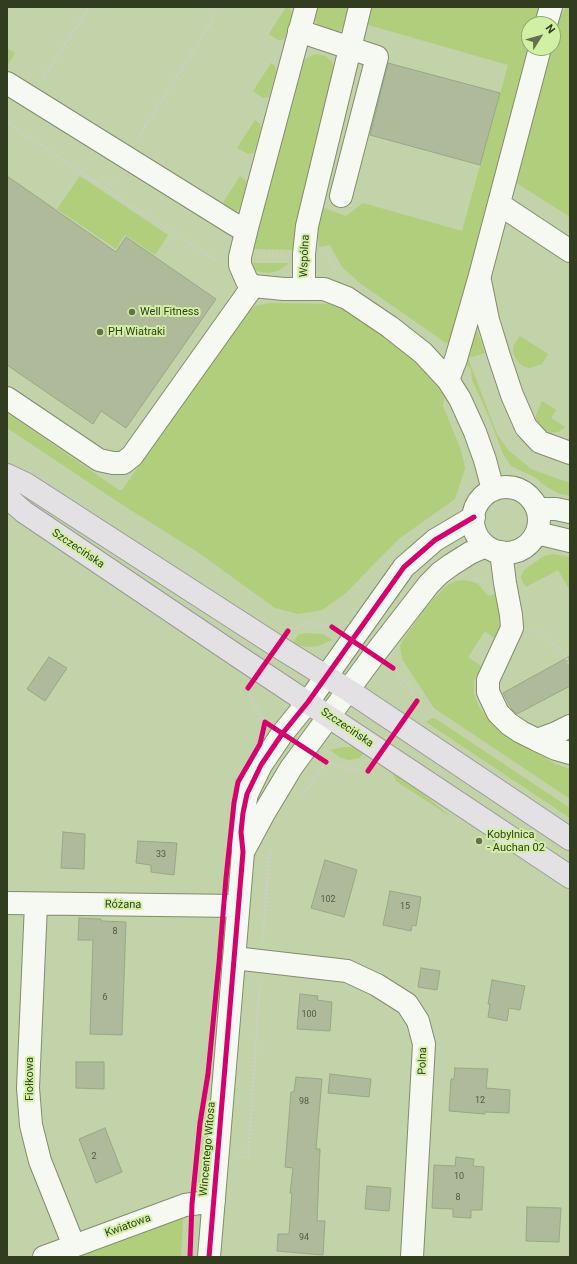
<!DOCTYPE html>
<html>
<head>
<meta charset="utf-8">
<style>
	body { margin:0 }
	#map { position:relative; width:577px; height:1264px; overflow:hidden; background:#c2d2a9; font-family:Roboto,sans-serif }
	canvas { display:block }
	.frame { position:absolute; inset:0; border:8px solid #323d1f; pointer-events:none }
	.north { position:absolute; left:521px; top:16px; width:40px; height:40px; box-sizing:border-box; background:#d2f0a4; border:1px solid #92a86f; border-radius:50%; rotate:53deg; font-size:11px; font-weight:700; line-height:16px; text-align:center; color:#323d1f }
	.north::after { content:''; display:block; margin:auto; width:14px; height:18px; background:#64714f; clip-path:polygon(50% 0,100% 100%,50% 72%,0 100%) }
</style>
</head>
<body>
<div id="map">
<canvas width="577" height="1264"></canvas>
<div class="frame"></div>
<div class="north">N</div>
</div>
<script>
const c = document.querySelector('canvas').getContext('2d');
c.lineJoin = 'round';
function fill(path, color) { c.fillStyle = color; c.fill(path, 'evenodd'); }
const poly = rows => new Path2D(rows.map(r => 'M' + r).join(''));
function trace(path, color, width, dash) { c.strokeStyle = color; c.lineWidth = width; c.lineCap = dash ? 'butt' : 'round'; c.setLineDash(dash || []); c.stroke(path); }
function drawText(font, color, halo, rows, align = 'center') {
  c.font = font + ' Roboto,sans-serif'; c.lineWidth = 4; c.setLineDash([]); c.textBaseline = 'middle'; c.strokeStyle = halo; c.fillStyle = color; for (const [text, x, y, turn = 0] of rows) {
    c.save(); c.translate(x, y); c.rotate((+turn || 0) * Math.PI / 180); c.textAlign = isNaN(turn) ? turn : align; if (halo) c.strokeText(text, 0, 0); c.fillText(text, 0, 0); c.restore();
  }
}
const green = poly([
	[286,7,290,9,292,14,285,38,282,40,278,40,269,34],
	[317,7,350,7,346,23,340,31,336,33,319,28,315,20],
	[371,7,539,7,535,24,529,24,529,47,452,343,446,343,361,284,342,267,330,245,319,247,317,229,321,207,346,216,363,203,462,231,508,65,365,24],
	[566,7,570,7,570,217,512,180,546,48,553,48,553,31],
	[7,48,15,53,7,66],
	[315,54,326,56,332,62,334,68,293,250,253,249,302,64,305,59],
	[271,63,275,66,276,72,269,97,263,98,253,91],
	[255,120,260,124,261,128,255,150,253,153,248,154,237,148],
	[80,176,168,235,155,255,125,235,116,249,57,209],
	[240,176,246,181,246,185,240,207,238,210,234,211,222,204],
	[249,263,289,263,278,271,268,273,255,271],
	[270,303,328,304,350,312,384,335,417,361,444,396,443,406,461,450,465,468,455,499,400,538,375,563,346,593,322,610,298,614,275,608,199,553,115,500,7,428,7,413,119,490,122,490,247,313,255,306],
	[476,327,485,353,468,358,497,434,508,450,530,468,536,471,570,483,570,496,558,493,547,487,535,477,517,469,511,466,503,454,489,417,472,380,471,369,465,363],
	[520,336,548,354,542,364,530,368,524,367,518,362,514,355,513,351,514,345],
	[542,401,556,410,551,418,565,427,563,429,558,432,551,433,543,430,538,426,536,421,536,415],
	[553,554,570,557,570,591,558,570,526,587,522,581,521,576,524,570,544,556],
	[463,580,470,581,478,584,488,596,495,594,499,612,500,635,497,640,485,631,468,657,481,666,474,681,474,694,479,707,489,720,555,764,570,769,570,799,434,708,402,659,400,646,403,640,423,611,434,598,448,585,455,581],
	[305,633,320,634,325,635,332,640,318,646,308,647,292,644,298,635],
	[432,718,436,719,570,808,570,818,426,722,430,719],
	[344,747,353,747,367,751,359,758,349,760,341,758,330,750],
	[395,770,451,817,396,781,393,775],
	[183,1219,181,1257,70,1257,164,1222]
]);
const building = poly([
	[388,63,500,93,480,165,370,135,388,63],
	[7,176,116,252,126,237,216,299,126,428,101,411,93,424,7,365,7,176],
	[570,656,570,686,517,714,513,711,503,693,570,656],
	[49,657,67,668,45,701,27,689,49,657],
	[63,832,85,834,84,869,61,868,63,832],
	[138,841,177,843,174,875,151,872,151,865,136,863,138,841],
	[325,860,357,870,344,917,311,908,325,860],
	[390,891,421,897,416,926,412,925,411,931,383,925,390,891],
	[79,918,101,919,101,921,126,922,122,1035,90,1034,93,940,78,940,79,918],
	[421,968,440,971,437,990,418,987,421,968],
	[492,980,525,986,520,1010,509,1008,507,1021,488,1017,490,1004,488,1004,492,980],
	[300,994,318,996,317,1000,332,1002,330,1031,297,1029,300,994],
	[76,1062,104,1062,104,1089,76,1088,76,1062],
	[455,1068,488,1069,486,1088,510,1090,509,1113,485,1112,485,1114,449,1111,451,1079,454,1079,455,1068],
	[330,1074,371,1079,369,1097,328,1093,330,1074],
	[296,1077,322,1079,316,1149,320,1149,317,1221,325,1221,323,1255,277,1251,278,1234,289,1234,292,1193,290,1193,293,1168,285,1167,291,1092,294,1092,296,1077],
	[105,1128,122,1172,96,1183,79,1139,105,1128],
	[456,1157,474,1159,473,1166,484,1167,482,1210,471,1210,471,1218,453,1217,453,1209,432,1208,434,1165,455,1166,456,1157],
	[367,1186,391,1188,389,1211,365,1209,367,1186],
	[527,1207,561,1208,559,1242,526,1241,527,1207]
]);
const path = poly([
	[43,79,89,7],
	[7,122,106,189,217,261],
	[138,138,217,13],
	[106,189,114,176],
	[327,254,336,269],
	[264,255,283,254],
	[512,471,529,478,539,485],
	[463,497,468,486],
	[525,564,538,556],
	[473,578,482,583],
	[292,629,309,623,332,627,333,625],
	[534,629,563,652,570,665],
	[393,668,408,684,417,701],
	[249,692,252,702,264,721],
	[303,795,326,762,348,769,368,771],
	[263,939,269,857,271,851],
	[239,1157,248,1158,260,982]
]);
const minor = poly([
	[360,7,307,226,304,254,304,289,324,289,347,298,390,327,423,353,448,380,460,399,475,432,485,460,493,490],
	[546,24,551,7],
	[299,31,377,57,341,196],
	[7,83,232,223,239,227,247,228],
	[499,204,570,251],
	[480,281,488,320,499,356,512,395,526,427,540,442,570,453],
	[304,289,284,289,253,286,247,281,240,265,240,257,247,228,306,7],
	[448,380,456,359,479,279,540,48],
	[7,398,99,460,113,463,123,463,132,456,253,286],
	'473 520a33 33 0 1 1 66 0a33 33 0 1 1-66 0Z',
	[537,509,556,509,570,512],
	[537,533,570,541],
	[501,552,505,583,511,615,512,628,488,680,488,692,498,713,509,724,521,732,537,740,556,733,570,726],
	[537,740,556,749,570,753],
	[243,852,264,813,291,768,374,655,429,584,440,573,451,565,470,553,486,546],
	[7,903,238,906],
	[36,904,28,1088,31,1125,40,1161,74,1246],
	[234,958,347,971,377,985,407,1004,418,1021,424,1044,412,1257],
	[44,1257,185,1205,214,1201],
	[209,1257,243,852,241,832,243,813,247,794,261,765,282,734,308,702,404,567,435,540,474,517]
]);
const major = poly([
	[7,475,26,484,277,646,348,690,570,839],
	[7,497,24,512,236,655,570,877]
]);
const cycleway = poly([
	[332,627,393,668],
	[248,688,288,631],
	[368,771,417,701],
	[190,1257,192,1204,200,1123,208,1074,219,963,226,878,234,803,238,782,260,744,265,722,326,762],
	[209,1257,243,852,241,832,243,813,247,794,261,765,282,734,308,702,404,567,435,540,474,517]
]);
const markers = [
	[132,312,4,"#64714f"],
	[100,332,4,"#64714f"],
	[479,841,4,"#64714f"]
];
const numberNames = [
	["33",161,855],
	["102",328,900],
	["15",405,907],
	["8",115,932],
	["6",105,998],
	["100",309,1015],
	["12",480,1101],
	["98",304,1102],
	["2",94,1157],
	["10",459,1177],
	["8",458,1198],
	["94",304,1238]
];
const streetNames = [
	["Wspólna",305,256,-87],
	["Szczecińska",78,549,34],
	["Szczecińska",347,728,34],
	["Różana",123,905,1],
	["Polna",423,1061,-88],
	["Fiołkowa",30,1079,-90],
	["Wincentego Witosa",208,1149,-85],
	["Kwiatowa",128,1226,-20]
];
const poiNames = [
	["Well Fitness",140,312],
	["PH Wiatraki",108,332],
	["Kobylnica",487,835],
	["- Auchan 02",487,848]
];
fill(green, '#b0ce7c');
fill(building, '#aeba9a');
trace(building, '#9aa786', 1);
trace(minor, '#818d6c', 24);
trace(major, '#9a9c95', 24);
trace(path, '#cbd0c3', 2.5, [2, 2]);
trace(minor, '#f6f8f2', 22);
trace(major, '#e3e1e4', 22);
trace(cycleway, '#d6006c', 5);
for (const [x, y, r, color] of markers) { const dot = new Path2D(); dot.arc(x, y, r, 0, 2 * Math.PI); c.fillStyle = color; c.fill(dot); trace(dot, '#d2f0a4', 1.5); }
drawText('9px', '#515c3e', null, numberNames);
drawText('11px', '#323d1f', '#d2f0a4', streetNames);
drawText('11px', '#323d1f', '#d2f0a4', poiNames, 'left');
</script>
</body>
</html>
